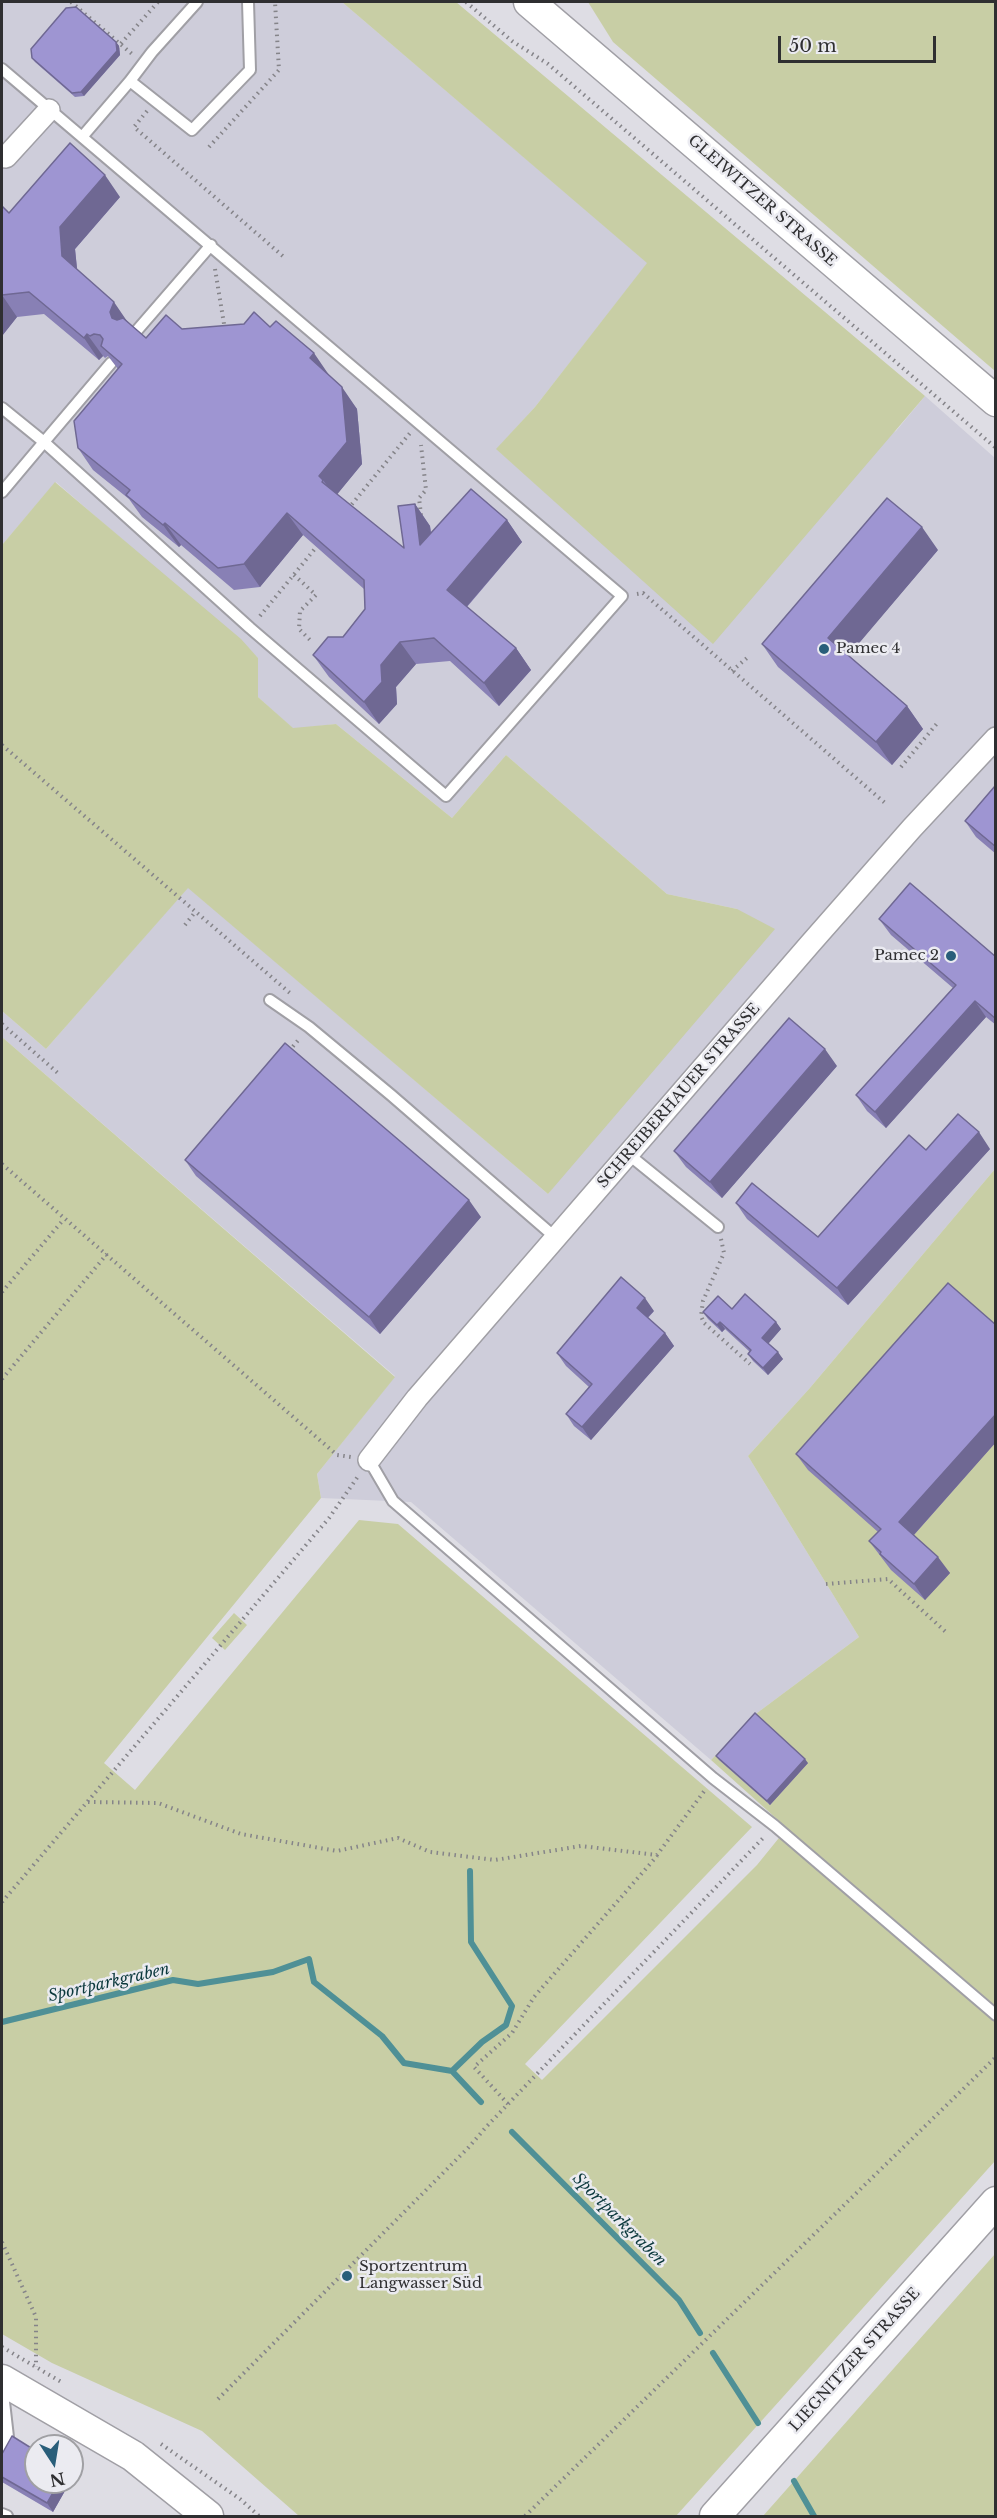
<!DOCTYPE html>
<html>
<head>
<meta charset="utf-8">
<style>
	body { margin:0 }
	#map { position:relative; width:997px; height:2518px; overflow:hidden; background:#dedde4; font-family:"Libre Baskerville",serif }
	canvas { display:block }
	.frame { position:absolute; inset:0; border:3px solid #2f2f31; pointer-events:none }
	.north { position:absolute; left:24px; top:2434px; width:60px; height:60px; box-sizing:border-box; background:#ebebf1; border:2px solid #a0a0a4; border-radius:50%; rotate:168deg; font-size:16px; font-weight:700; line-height:24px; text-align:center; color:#2f2f31 }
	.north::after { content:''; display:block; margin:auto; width:21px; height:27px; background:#295e7a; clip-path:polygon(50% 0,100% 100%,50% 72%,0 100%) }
	.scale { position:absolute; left:778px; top:36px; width:158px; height:27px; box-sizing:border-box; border:3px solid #2f2f31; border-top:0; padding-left:8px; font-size:18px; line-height:21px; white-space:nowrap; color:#2f2f31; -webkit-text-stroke:4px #ebebf1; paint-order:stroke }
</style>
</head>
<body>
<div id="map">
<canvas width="997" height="2518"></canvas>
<div class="frame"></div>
<div class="north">N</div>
<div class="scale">50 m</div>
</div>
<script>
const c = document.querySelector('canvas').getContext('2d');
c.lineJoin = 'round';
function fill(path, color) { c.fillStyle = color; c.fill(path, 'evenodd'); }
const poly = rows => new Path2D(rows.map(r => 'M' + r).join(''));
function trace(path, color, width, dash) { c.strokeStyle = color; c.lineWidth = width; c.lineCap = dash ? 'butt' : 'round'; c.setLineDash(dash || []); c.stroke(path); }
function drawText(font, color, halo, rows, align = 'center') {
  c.font = font + ' "Libre Baskerville",serif'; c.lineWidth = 5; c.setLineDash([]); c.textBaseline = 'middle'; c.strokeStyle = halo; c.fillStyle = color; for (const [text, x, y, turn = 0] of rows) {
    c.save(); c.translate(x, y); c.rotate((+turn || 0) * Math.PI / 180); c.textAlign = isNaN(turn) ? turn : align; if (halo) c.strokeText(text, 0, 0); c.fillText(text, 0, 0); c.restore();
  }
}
const built = poly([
	[2,2,342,2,648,263,535,407,497,449,650,586,896,431,925,396,995,458,995,1169,809,1389,748,1456,859,1637,757,1713,711,1760,411,1502,321,1498,317,1474,395,1376,2,1037,2,1011,46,1049,188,887,548,1194,737,909,667,894,506,755,452,818,336,724,293,729,258,697,258,658,56,482,2,545]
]);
const green = poly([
	[342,2,456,2,925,396,713,644,496,449,535,407,647,263],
	[588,2,995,2,995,371,613,42],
	[55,482,241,639,258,658,258,697,293,728,336,724,452,818,506,755,667,894,737,909,775,929,548,1194,188,888,46,1049,2,1011,2,545],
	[2,1037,395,1377,317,1474,321,1498,104,1763,135,1790,359,1520,398,1524,752,1827,525,2064,542,2080,757,1865,787,1828,711,1760,757,1713,859,1637,748,1456,809,1389,995,1169,995,2161,676,2516,299,2516,202,2431,52,2363,2,2334],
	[234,1613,247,1625,225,1650,212,1638],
	[995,2254,995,2516,763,2516]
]);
const stream = poly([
	[2,2022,173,1980,198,1984,273,1972,309,1959,314,1982,382,2036,404,2063,452,2071,481,2102],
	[452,2071,482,2042,506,2025,512,2006,471,1942,470,1871],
	[512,2132,679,2300,700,2333],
	[713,2353,758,2423],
	[794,2481,814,2516]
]);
const path = poly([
	[71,2,132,54],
	[466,2,512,41,548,64,996,448],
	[117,48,158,2],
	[147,111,134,127,285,258],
	[209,147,279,70,275,2],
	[215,269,225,330],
	[348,509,410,433],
	[421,515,419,498,426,490,421,445],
	[294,575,316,595,300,611,299,629,310,640],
	[637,594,643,593,885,803],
	[260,616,318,545],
	[732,671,748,657],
	[2,745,290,993],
	[901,767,939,721],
	[185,925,196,911],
	[2,1024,59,1074],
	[289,1051,300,1038],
	[2,1164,337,1455,351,1457],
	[721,1239,724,1253,703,1301,701,1316,704,1323,750,1364],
	[2,1292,64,1219],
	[2,1379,107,1254],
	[826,1584,888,1579,948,1634],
	[88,1802,158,1803,241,1834,337,1851,398,1838,430,1852,495,1860,581,1846,657,1855,705,1790],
	[2,1902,329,1518,359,1475],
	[508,2104,474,2067,512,2033,534,1997,657,1856],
	[2,2242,36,2317,36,2367],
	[2,2347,63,2383],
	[218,2399,468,2148,487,2126,765,1836],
	[161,2444,240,2499,259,2516],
	[525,2516,996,2057]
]);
const lane = poly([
	[197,2,152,52,130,81,192,130,250,70,248,2],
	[2,69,622,596,446,796,250,628,44,442,111,363],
	[82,137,130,81],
	[133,335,211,245],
	[2,408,44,442,2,492],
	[270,1000,309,1027,391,1095,556,1238],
	[628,1154,718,1227],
	[369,1460,393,1501,713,1778,775,1826,996,2015],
	[2,2448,8,2437,3,2393,7,2387],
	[2,2514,7,2516]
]);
const street = poly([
	[6,157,49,110],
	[369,1460,417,1398,810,944,912,828,996,738]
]);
const secondary = poly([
	[529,2,996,401],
	[2,2380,133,2456,208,2516],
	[715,2516,996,2202]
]);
const wall = poly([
	[116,42,119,46,120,55,84,96,75,97,35,62,32,58],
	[120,197,75,249,77,269,126,320,146,338,182,329,270,327,329,375,357,409,362,464,337,494,404,548,415,504,430,526,431,532,507,520,522,542,467,607,516,648,531,670,499,706,450,661,416,664,396,687,397,704,379,724,329,677,313,655,343,637,365,609,364,589,303,535,260,587,234,590,181,545,179,547,142,517,129,499,93,470,78,448,118,369,108,356,105,358,103,356,99,360,44,314,17,317,2,336,2,206,9,213],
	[938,550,848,655,907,706,923,729,892,765,778,667,762,644],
	[995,786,996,854,976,837,965,821],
	[879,919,996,957,996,1025,986,1017,886,1128,867,1111,856,1095,953,988,891,935],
	[837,1066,722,1198,686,1167,674,1151],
	[990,1149,848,1305,747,1219,736,1203,818,1237,926,1150],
	[185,1160,481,1217,380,1334,196,1176],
	[732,1309,776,1322,781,1329,768,1344,783,1359,768,1375,753,1361,748,1354,750,1352,725,1329,722,1332,708,1319,703,1312],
	[654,1311,648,1318,665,1333,674,1346,591,1440,574,1426,566,1414,589,1387,566,1366,557,1353],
	[996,1325,996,1442,914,1535,950,1573,925,1600,891,1570,869,1541,878,1532,808,1470,796,1454],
	[716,1756,808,1763,770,1805,719,1760],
	[2,2454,36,2482,70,2482,53,2512,2,2482]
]);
const shadedWall = poly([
	[116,42,119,46,120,55,84,96,81,92],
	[105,175,120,197,75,249,78,278,62,256,60,227],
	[2,295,17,317,2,336],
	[114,302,129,324,126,334,112,318,110,312],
	[87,334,103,356,99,360,84,338],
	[314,353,329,375,325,380,310,358],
	[342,387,357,409,362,464,335,497,323,480,319,476],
	[415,504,430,526,435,567,420,545],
	[287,513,303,535,260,587,244,564],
	[507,520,522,542,462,612,447,590],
	[165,523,181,545,179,547,163,525],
	[922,527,938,550,844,661,828,638],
	[400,642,416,664,396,687,397,704,379,724,364,702,381,665],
	[516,648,531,670,499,706,484,683],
	[907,706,923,729,892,765,876,742],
	[975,1001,986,1017,886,1128,875,1112],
	[825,1049,837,1066,722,1198,710,1182],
	[979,1132,990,1149,848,1305,837,1288],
	[469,1200,481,1217,380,1334,369,1317],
	[645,1298,654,1311,645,1320,637,1308],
	[720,1322,725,1329,722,1332,717,1325],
	[776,1322,781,1329,767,1345,762,1338],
	[665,1333,674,1346,591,1440,582,1427],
	[778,1352,783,1359,768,1375,763,1368],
	[996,1414,996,1442,911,1538,899,1522],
	[938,1557,950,1573,925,1600,914,1584],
	[805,1759,808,1763,770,1805,767,1801],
	[59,2482,70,2482,53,2512,47,2503]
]);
const building = poly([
	[76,7,116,42,117,51,81,92,72,93,32,58,31,49,66,8,76,7],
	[70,143,105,175,60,227,62,256,114,302,110,312,112,318,117,320,123,318,146,338,166,315,182,329,244,324,254,312,270,327,276,321,314,353,310,358,342,387,347,442,319,476,323,480,322,482,404,548,398,506,415,504,420,545,471,489,507,520,447,590,516,648,484,683,434,638,400,642,381,665,382,682,364,702,313,655,328,637,343,637,365,609,364,580,287,513,244,564,218,568,165,523,163,525,126,495,130,490,78,448,74,421,122,364,101,346,103,339,100,335,94,334,90,336,87,334,84,338,29,292,2,295,2,206,9,213,70,143],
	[887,498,922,527,828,638,907,706,876,742,762,644,887,498],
	[995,786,996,786,996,847,965,821,995,786],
	[910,883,996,957,996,1019,975,1001,875,1112,856,1095,956,985,879,919,910,883],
	[789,1018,825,1049,710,1182,674,1151,789,1018],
	[285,1043,469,1200,369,1317,185,1160,285,1043],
	[958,1114,979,1132,837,1288,736,1203,752,1183,818,1237,909,1135,926,1150,958,1114],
	[621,1277,645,1298,637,1308,665,1333,582,1427,566,1414,592,1384,557,1353,621,1277],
	[948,1283,996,1325,996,1414,899,1522,938,1557,914,1584,880,1554,881,1552,869,1541,881,1529,796,1454,948,1283],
	[745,1294,776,1322,762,1338,778,1352,763,1368,748,1354,751,1350,720,1322,717,1325,703,1312,718,1296,732,1309,745,1294],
	[755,1713,805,1759,767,1801,716,1756,755,1713],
	[12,2436,36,2451,36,2482,59,2482,47,2503,2,2477,2,2454,12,2436]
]);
const markers = [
	[824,649,6,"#295e7a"],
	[951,956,6,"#295e7a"],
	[347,2276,6,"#295e7a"]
];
const streetNames = [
	["GLEIWITZER STRASSE",762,201,41],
	["SCHREIBERHAUER STRASSE",679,1096,-49],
	["LIEGNITZER STRASSE",855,2360,-48]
];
const poiNames = [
	["Pamec 4",836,649],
	["Pamec 2",939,956,"right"],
	["Sportzentrum",359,2267],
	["Langwasser Süd",359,2284]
];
const waterNames = [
	["Sportparkgraben",109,1983,-13],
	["Sportparkgraben",619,2220,45]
];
fill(built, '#cecdda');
fill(green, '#c8cea5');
trace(stream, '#4f9096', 6);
trace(lane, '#a09fa5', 14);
trace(street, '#a09fa5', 24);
trace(secondary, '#a09fa5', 33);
trace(path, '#858489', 4, [1.5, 4.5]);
trace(lane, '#fff', 10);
trace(street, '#fff', 21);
trace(secondary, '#fff', 30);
fill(wall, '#8880b5');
fill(shadedWall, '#6f6893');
fill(building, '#9e95d2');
trace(building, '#6f6893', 1.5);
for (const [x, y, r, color] of markers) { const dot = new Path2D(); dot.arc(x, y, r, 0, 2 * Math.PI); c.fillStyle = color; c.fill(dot); trace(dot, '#ebebf1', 2); }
drawText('15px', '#2f2f31', '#ebebf1', streetNames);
drawText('15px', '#2f2f31', '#ebebf1', poiNames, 'left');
drawText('italic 16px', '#0c393d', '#ebebf1', waterNames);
</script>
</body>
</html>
